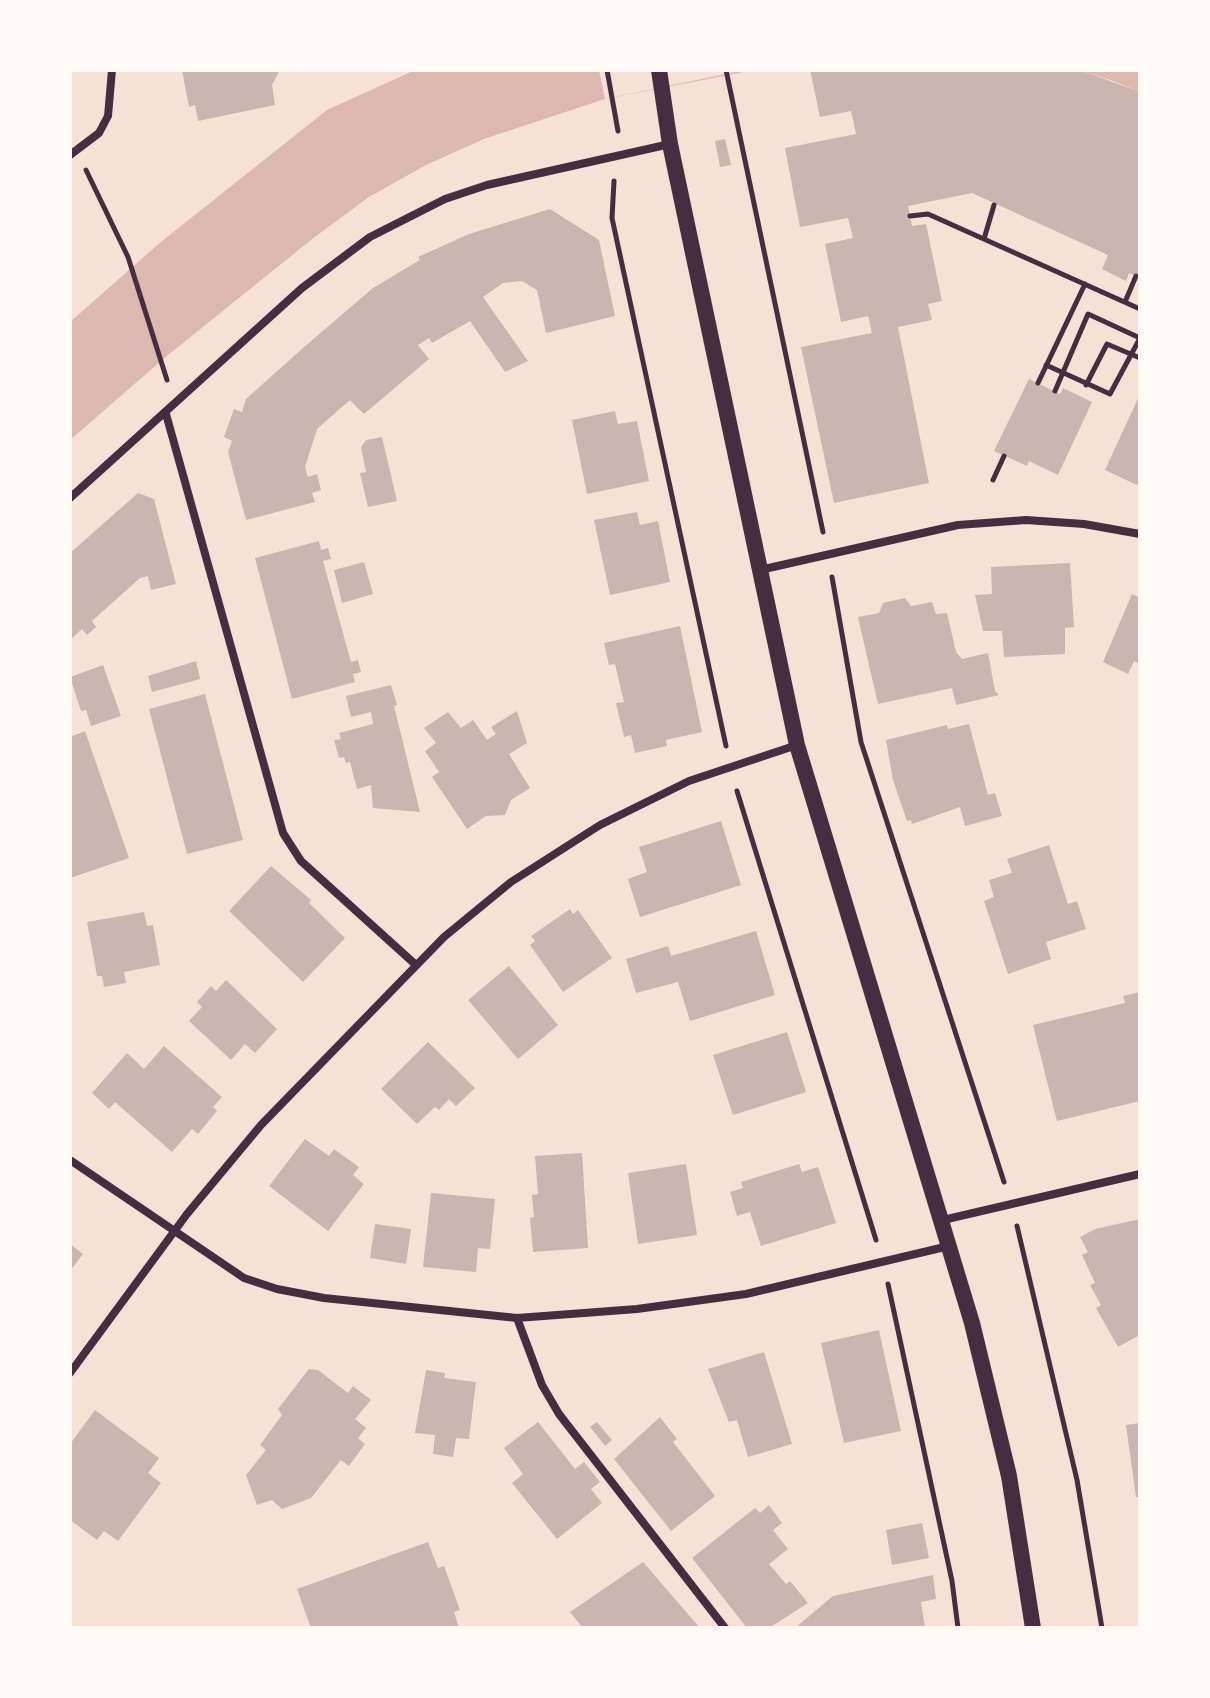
<!DOCTYPE html>
<html>
<head>
<meta charset="utf-8">
<style>
	body { margin:0 }
	#map { position:relative; width:1210px; height:1698px; overflow:hidden; background:#f7e1d7; font-family:"Titillium Web",sans-serif }
	canvas { display:block }
	.frame { position:absolute; inset:0; border:72px solid #fffaf5; pointer-events:none }
</style>
</head>
<body>
<div id="map">
<canvas width="1210" height="1698"></canvas>
<div class="frame"></div>
</div>
<script>
const c = document.querySelector('canvas').getContext('2d');
c.lineJoin = 'round';
function fill(path, color) { c.fillStyle = color; c.fill(path, 'evenodd'); }
const poly = rows => new Path2D(rows.map(r => 'M' + r).join(''));
function trace(path, color, width, dash) { c.strokeStyle = color; c.lineWidth = width; c.lineCap = dash ? 'butt' : 'round'; c.setLineDash(dash || []); c.stroke(path); }
const water = poly([
	[415,70,754,70,605,99,484,139,426,165,369,197,316,236,168,355,70,440,70,322,162,241,327,110],
	[1080,70,1140,70,1140,92,1113,81]
]);
const pier = poly([
	[599,70,745,70,605,99]
]);
const building = poly([
	[182,70,280,70,272,85,275,105,198,121,195,105,189,107],
	[810,70,1080,70,1140,92,1140,278,1129,273,1126,281,1102,269,1108,255,972,193,908,206,912,226,926,224,942,301,928,304,932,320,898,327,929,483,834,503,801,347,872,333,868,316,841,322,825,244,853,238,848,218,800,227,785,148,856,134,851,111,820,117],
	[725,139,731,165,720,167,715,141],
	[550,209,599,240,615,316,546,333,537,290,522,281,503,283,483,297,528,361,505,372,470,321,432,343,429,338,418,345,429,359,364,414,350,400,317,429,305,467,308,477,317,474,321,490,312,493,315,502,246,520,228,452,232,441,224,437,234,409,242,412,246,399,303,348,373,288,420,260,418,257,469,234],
	[1029,379,1060,394,1063,388,1092,402,1058,475,1029,461,1027,466,994,451],
	[1140,394,1140,479,1137,485,1105,470],
	[615,411,618,424,637,421,649,481,587,494,572,420],
	[382,437,397,501,368,507,360,473,366,472,361,447,366,440],
	[138,493,154,499,176,584,151,590,148,576,140,578,92,621,96,627,87,635,82,629,70,640,70,553],
	[637,512,640,525,658,521,670,582,610,595,594,520],
	[319,541,321,550,328,548,331,559,323,561,351,662,358,660,361,672,353,674,355,682,292,699,255,558],
	[364,562,373,594,342,603,334,570],
	[1070,563,1074,627,1065,628,1065,654,1004,657,1002,631,983,631,975,595,992,594,991,567],
	[1132,594,1140,598,1140,664,1134,661,1128,674,1103,662],
	[905,598,911,606,932,602,936,614,947,613,956,652,962,659,988,653,995,691,999,695,956,705,952,688,878,704,858,617,879,613,883,603],
	[680,626,702,732,666,740,667,746,635,753,631,735,624,737,616,703,624,702,615,664,609,665,604,643],
	[196,661,200,679,152,692,148,676],
	[103,665,121,716,91,726,86,710,81,711,70,677],
	[391,685,397,705,394,706,420,812,373,808,371,785,357,789,350,762,346,763,344,757,339,758,334,740,341,739,339,733,373,724,371,712,351,717,346,696],
	[205,694,243,840,187,854,149,709],
	[517,711,527,743,509,754,530,788,511,800,505,815,486,816,467,829,432,777,439,772,425,751,436,743,424,728,448,712,461,728,473,720,487,740,496,734,491,727],
	[969,724,988,795,995,793,1002,816,965,826,960,807,912,824,911,820,907,821,893,780,886,740,947,725,948,729],
	[85,731,129,858,70,878,70,737],
	[721,821,741,885,640,917,628,879,647,872,639,847],
	[1049,845,1068,904,1077,901,1086,929,1046,942,1051,959,1008,974,984,901,994,897,989,880,1012,873,1007,859],
	[271,866,311,900,309,903,345,938,303,982,229,911],
	[570,909,573,914,578,910,612,958,563,992,530,945,535,941,531,936],
	[144,912,147,926,153,925,160,965,124,972,126,983,104,987,102,976,97,976,87,922],
	[756,931,775,995,690,1021,678,982,636,993,626,959,668,946,671,956],
	[509,966,558,1025,518,1059,468,1000],
	[226,980,277,1029,255,1053,245,1044,231,1060,189,1021,202,1007,197,1002,211,986,216,991],
	[1140,992,1140,1101,1057,1121,1033,1025,1125,1003,1123,996],
	[787,1032,806,1092,733,1115,713,1055],
	[428,1042,475,1088,456,1106,449,1099,439,1110,435,1107,417,1124,381,1089],
	[164,1046,222,1097,213,1107,217,1111,198,1134,192,1129,172,1152,115,1102,109,1109,92,1093,127,1053,144,1069],
	[305,1139,329,1156,334,1149,359,1167,353,1175,364,1184,328,1231,269,1186],
	[582,1153,588,1248,533,1252,530,1218,534,1217,532,1195,538,1194,535,1156],
	[686,1164,697,1235,638,1244,628,1173],
	[799,1164,802,1172,818,1167,836,1223,761,1246,750,1212,737,1216,730,1192,743,1188,741,1182],
	[431,1193,495,1199,490,1249,478,1248,476,1272,423,1267],
	[1140,1219,1140,1335,1118,1347,1096,1308,1101,1305,1090,1285,1095,1283,1082,1255,1088,1252,1080,1237,1095,1229],
	[375,1224,411,1229,406,1264,370,1258],
	[70,1244,83,1254,70,1271],
	[879,1330,901,1431,844,1443,821,1343],
	[764,1352,792,1444,748,1457,737,1420,729,1422,708,1369],
	[309,1369,318,1370,348,1393,353,1386,371,1400,355,1419,366,1428,358,1438,365,1444,349,1466,341,1460,311,1498,282,1509,272,1500,257,1505,246,1475,266,1450,260,1445,282,1415,278,1409],
	[426,1370,445,1373,444,1378,476,1382,469,1439,456,1438,453,1457,433,1454,435,1435,415,1433],
	[95,1410,159,1458,148,1473,161,1483,118,1541,104,1531,97,1540,70,1520,70,1444],
	[660,1417,677,1439,673,1442,715,1496,671,1531,614,1459],
	[538,1422,575,1469,584,1462,600,1482,591,1489,602,1503,557,1539,512,1483,523,1474,504,1448],
	[597,1422,612,1440,605,1446,590,1427],
	[1140,1423,1140,1497,1136,1497,1126,1425],
	[769,1505,782,1523,773,1530,788,1549,769,1564,786,1584,790,1581,808,1603,769,1628,747,1628,692,1558,755,1508,760,1513],
	[922,1523,929,1558,892,1565,886,1530],
	[428,1542,438,1568,444,1566,460,1610,454,1612,459,1628,311,1628,297,1589],
	[643,1562,700,1628,583,1628,570,1612],
	[933,1575,936,1599,921,1602,925,1628,795,1628,833,1596]
]);
const path = poly([
	[607,70,618,131],
	[726,70,823,532],
	[86,170,128,257,167,380],
	[614,181,612,218,726,746],
	[910,216,928,214,1140,309],
	[984,239,994,205],
	[1125,302,1136,276],
	[1046,365,1110,394,1140,338],
	[1038,383,1085,284],
	[1086,385,1107,344,1140,358],
	[1055,391,1088,314,1140,338],
	[993,480,1004,456],
	[832,577,861,742,1004,1182],
	[737,791,876,1240],
	[1017,1226,1077,1480,1102,1628],
	[888,1284,952,1581,958,1628]
]);
const minor = poly([
	[70,155,99,133,108,116,112,70],
	[166,414,283,833,301,861,416,965],
	[70,498,302,288,370,237,445,199,487,185,670,144],
	[760,570,958,525,1026,520,1084,524,1140,534],
	[70,1160,244,1278,277,1289,324,1298,517,1318,637,1309,746,1294,949,1246],
	[943,1220,1140,1174],
	[517,1318,542,1385,559,1414,725,1628],
	[70,1373,187,1214,261,1125,444,937,511,882,600,825,689,781,797,745]
]);
const secondary = poly([
	[659,70,670,144,797,745,972,1323,1009,1476,1033,1628]
]);
fill(water, '#dcb8b0');
fill(pier, '#f7e1d7');
fill(building, '#ccb4b1');
trace(path, '#4a2c40', 5);
trace(minor, '#4a2c40', 8);
trace(secondary, '#4a2c40', 16);
</script>
</body>
</html>
